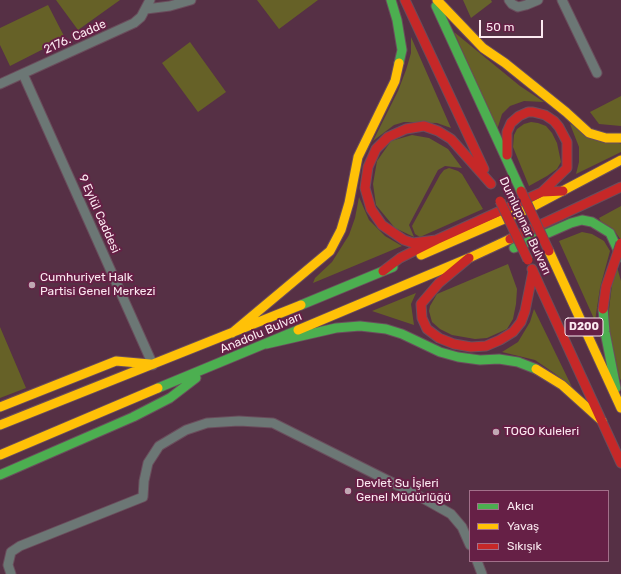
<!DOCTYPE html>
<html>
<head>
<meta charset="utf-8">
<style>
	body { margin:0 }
	#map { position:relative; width:621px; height:574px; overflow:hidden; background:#563045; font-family:Rubik,sans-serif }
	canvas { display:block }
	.legend { position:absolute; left:469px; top:490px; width:140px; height:72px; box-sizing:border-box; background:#662046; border:1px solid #a2708a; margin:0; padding:5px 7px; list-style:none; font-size:12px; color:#fbe9f0 }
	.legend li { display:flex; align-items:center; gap:8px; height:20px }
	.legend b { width:20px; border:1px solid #a2708a }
	.scale { position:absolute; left:479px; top:20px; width:64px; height:18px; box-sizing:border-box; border:2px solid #fbe9f0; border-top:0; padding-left:5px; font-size:12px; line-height:14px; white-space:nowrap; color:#fbe9f0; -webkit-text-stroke:3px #662046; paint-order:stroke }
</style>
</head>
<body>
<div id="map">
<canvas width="621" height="574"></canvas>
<ul class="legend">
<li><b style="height:5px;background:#4caf50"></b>Akıcı</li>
<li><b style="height:5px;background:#ffc107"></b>Yavaş</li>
<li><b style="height:5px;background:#c62828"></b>Sıkışık</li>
</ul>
<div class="scale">50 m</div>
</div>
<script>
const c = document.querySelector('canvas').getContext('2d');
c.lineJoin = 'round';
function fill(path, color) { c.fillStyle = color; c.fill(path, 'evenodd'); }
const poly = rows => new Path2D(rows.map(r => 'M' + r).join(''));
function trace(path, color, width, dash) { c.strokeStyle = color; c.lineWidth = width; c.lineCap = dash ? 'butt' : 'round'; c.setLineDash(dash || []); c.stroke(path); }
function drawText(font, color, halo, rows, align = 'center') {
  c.font = font + ' Rubik,sans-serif'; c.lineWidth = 4; c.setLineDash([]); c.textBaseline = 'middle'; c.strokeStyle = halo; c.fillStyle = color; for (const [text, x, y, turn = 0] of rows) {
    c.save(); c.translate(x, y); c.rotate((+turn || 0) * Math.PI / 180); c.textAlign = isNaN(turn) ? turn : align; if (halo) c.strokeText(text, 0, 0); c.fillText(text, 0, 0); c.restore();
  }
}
const green = poly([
	[56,0,120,0,78,30],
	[257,0,318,0,279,29],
	[48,5,65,38,10,66,0,45,0,28],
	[454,32,520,86,544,102,524,101,510,106,502,114,497,130],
	[190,42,226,92,198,112,162,63],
	[621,96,621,126,599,124,590,112],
	[531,122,538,123,546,126,552,133,557,143,561,162,557,169,547,176,529,186,513,147,514,135,517,129,524,124],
	[570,124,621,144,621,152,576,174,579,162,579,147],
	[449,168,458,171,462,174,483,209,420,237,415,234,412,226,440,175,444,170],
	[359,197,369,220,385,236,402,246,313,283,315,278,332,262,349,235,355,218],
	[621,206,621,240,613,229,601,222,599,218],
	[582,232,592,234,604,241,610,251,600,288,595,321,559,241],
	[615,260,621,281,621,381,605,342],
	[416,293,411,304,414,325,372,311],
	[534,309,572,387,554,373,535,360,502,352,518,342,530,322],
	[0,327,26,388,0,398]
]);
const forest = poly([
	[463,0,491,0,492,2,471,18],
	[411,37,451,128,437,123,404,122,394,125,373,141,398,91,406,70,411,53],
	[412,135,429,138,448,149,462,168,445,166,438,170,409,225,414,237,395,228,376,205,373,184,377,161,391,141],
	[508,264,517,289,516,304,513,319,507,329,487,338,475,339,452,335,440,329,432,322,429,311,430,306,437,294]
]);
const street = poly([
	[509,0,512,4,518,7,526,5,538,0],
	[562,0,597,73],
	[146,9,170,6,191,0],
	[23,74,153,365],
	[0,84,134,23,141,17,150,0],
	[477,561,482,574],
	[11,574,8,565,11,552,20,546,143,497,144,481,148,463,159,446,186,430,207,423,239,421,273,423,419,496,451,514,462,527,470,545]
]);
const fast = poly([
	[391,0,397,20,402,50,399,63],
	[436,6,521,191],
	[514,248,571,223,582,220,592,222,610,233,621,257],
	[301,305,393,267],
	[603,309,605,332,616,388],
	[266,344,336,328,360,326,386,329,402,334,440,352,458,357,480,360,499,359,518,362,536,369],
	[158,388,298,330],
	[0,475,133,417,170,398,196,378]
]);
const slow = poly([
	[437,0,483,48,505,63,566,112,589,133,606,138,621,138],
	[549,251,621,408],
	[421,255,534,206,621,160],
	[298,330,469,258,510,239],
	[232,333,330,251,341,230,349,203,358,157,395,81,399,63],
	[536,369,562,385,602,421],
	[0,407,116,361,150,364],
	[0,425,301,305],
	[0,455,158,388]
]);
const jam = poly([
	[405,0,484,169],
	[507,155,507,132,511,123,519,116,528,112,533,112,545,115,554,121,559,127,567,142,567,168,542,192],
	[510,239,621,187],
	[436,240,413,243,404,240,382,225,371,209,365,188,368,167,376,149,388,137,406,129,424,126,438,131,451,139,491,184],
	[469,258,439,283,421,304,422,318,427,329,439,338,454,344,471,347,486,346,500,340,513,332,521,322,525,311,533,271],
	[532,269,621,463],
	[383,271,400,258,436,240,542,192,563,191]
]);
const jamBridge = poly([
	[521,191,549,251],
	[500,201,528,260],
	[603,309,606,287,621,243]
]);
const markers = [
	[32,285,4,"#c1a8b4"],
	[496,432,4,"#c1a8b4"],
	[348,491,4,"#c1a8b4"]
];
const shields = [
	[584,327,38]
];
const shieldNames = [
	["D200",584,327]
];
const streetNames = [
	["2176. Cadde",75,37,-24],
	["9 Eylül Caddesi",99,214,66],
	["Dumlupınar Bulvarı",525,226,65],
	["Anadolu Bulvarı",261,333,-23]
];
const poiNames = [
	["Cumhuriyet Halk",40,278],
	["Partisi Genel Merkezi",40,292],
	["TOGO Kuleleri",504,432],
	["Devlet Su İşleri",356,484],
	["Genel Müdürlüğü",356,498]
];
fill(green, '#666127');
fill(forest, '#67632c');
trace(street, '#6a4d5c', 11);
trace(fast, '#6a4d5c', 11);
trace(slow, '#6a4d5c', 11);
trace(jam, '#6a4d5c', 11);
trace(street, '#6c7775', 9);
trace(fast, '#4caf50', 9);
trace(slow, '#ffc107', 9);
trace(jam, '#c62828', 9);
trace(jamBridge, '#6a4d5c', 11, []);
trace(jamBridge, '#c62828', 9);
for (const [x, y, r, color] of markers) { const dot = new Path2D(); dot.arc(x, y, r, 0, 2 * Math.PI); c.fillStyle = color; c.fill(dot); trace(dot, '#662046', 1.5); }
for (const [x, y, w] of shields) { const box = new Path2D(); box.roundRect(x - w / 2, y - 9, w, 18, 3); c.fillStyle = '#662046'; c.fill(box); trace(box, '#fbe9f0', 1); }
drawText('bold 11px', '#fbe9f0', null, shieldNames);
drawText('12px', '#fbe9f0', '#662046', streetNames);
drawText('12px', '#fbe9f0', '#662046', poiNames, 'left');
</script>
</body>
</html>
